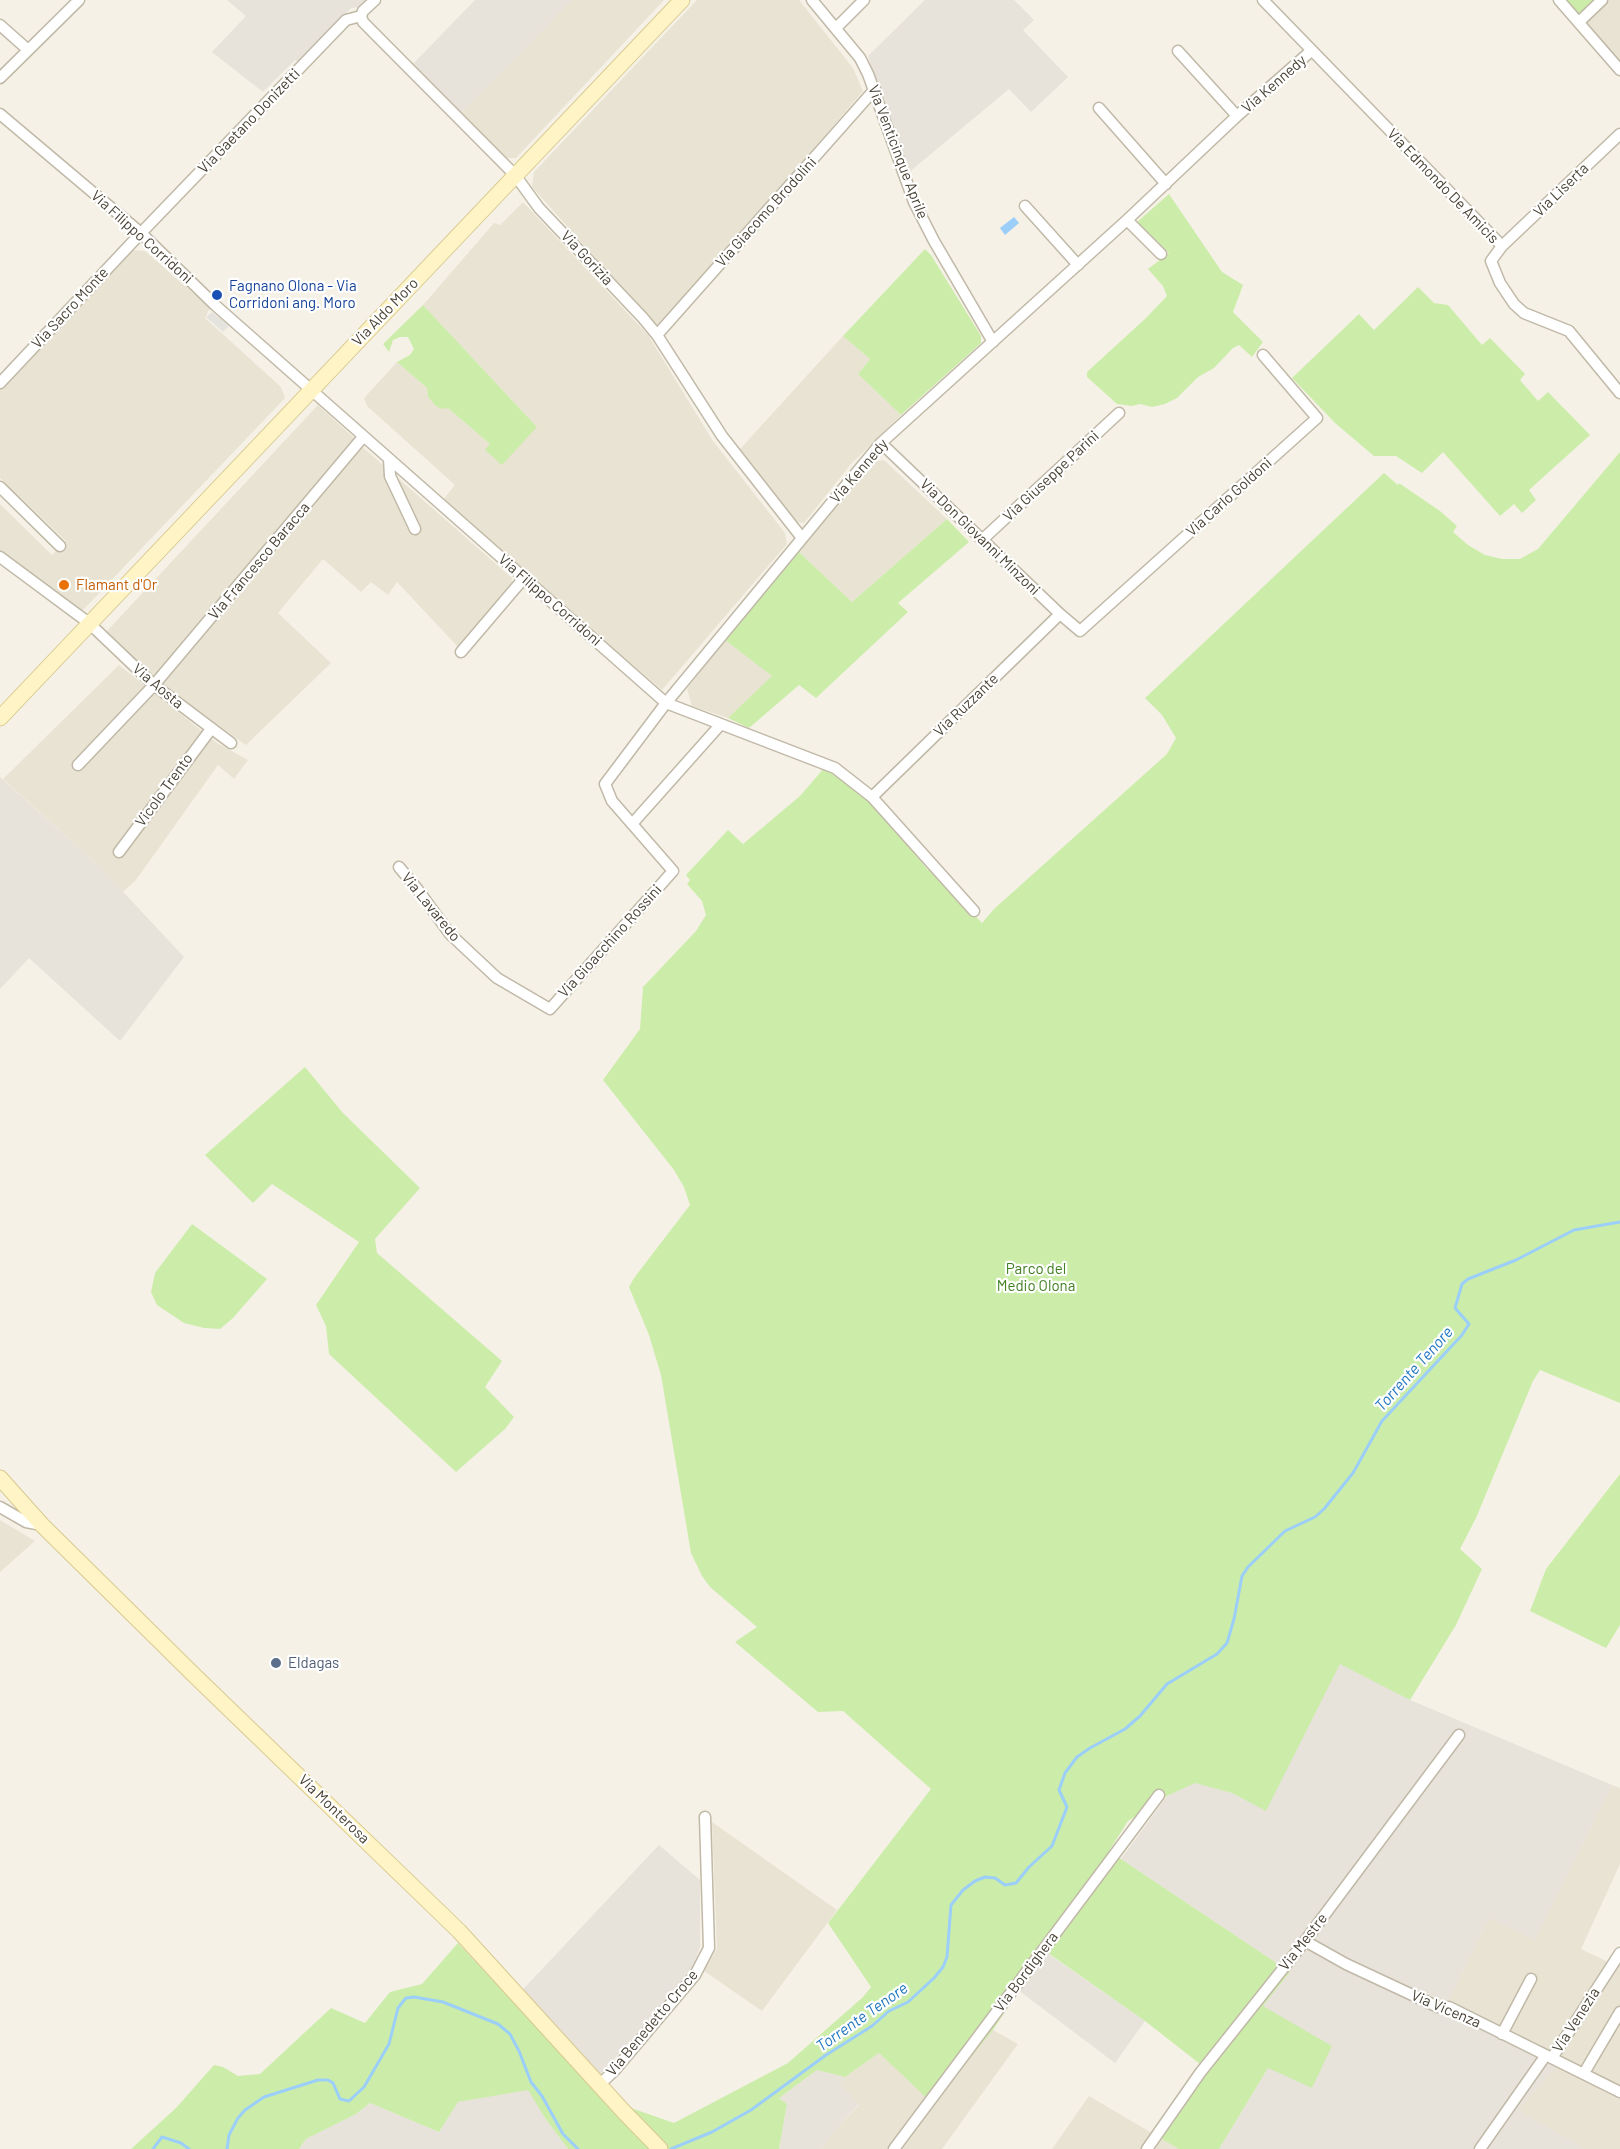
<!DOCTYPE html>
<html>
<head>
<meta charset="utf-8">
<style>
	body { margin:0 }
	canvas { display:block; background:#f5f1e6 }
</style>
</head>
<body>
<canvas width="1620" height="2149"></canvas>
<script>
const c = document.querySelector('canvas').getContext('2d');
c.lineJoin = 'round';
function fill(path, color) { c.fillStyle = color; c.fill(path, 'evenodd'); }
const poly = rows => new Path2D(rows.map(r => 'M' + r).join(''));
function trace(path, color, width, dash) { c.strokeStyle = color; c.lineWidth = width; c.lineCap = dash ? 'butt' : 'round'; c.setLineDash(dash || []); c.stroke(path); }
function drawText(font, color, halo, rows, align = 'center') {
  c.font = font + ' Barlow,sans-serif'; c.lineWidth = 4.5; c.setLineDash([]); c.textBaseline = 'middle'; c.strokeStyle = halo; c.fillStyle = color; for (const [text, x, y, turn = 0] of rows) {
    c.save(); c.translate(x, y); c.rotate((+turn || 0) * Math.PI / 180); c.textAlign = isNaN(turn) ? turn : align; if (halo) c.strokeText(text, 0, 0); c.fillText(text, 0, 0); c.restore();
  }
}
const residential = poly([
	[572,0,664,0,516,158,507,158,461,113],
	[697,0,799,0,853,68,863,91,659,329,532,187,534,172],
	[1594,0,1620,0,1620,61,1579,15],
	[523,202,648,335,713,441,785,533,787,544,662,690,442,501,455,485,367,406,364,398,397,362,427,388,428,397,448,408,490,444,537,427,423,305,494,223,500,225],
	[129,250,145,251,210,308,205,318,281,387,285,398,80,613,0,553,0,504,52,555,66,541,0,478,0,389],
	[843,336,870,359,858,374,901,415,851,464,804,523,796,522,740,449],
	[318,405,355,439,157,674,150,674,106,632],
	[359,444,512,578,511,587,459,648,397,582,388,595,371,582,361,592,323,559,278,613,331,663,246,745,160,683],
	[884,460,947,519,852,602,799,552,873,461],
	[725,640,773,676,728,718,692,706,687,689],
	[119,665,217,743,248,760,234,779,218,765,136,880,123,892,99,866,3,779],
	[0,1520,35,1541,0,1572],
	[1612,1785,1620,1788,1620,1864,1581,1949,1610,1963,1620,1949,1620,2149,1586,2149,1518,2110,1557,2065,1443,2012,1489,1918,1535,1940],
	[712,1822,837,1910,762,2011,704,1971,717,1949],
	[993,2030,1018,2044,942,2149,821,2149,833,2132,859,2105,839,2084,845,2077,879,2053,933,2103],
	[1089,2096,1179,2149,1052,2149]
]);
const industrial = poly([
	[227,0,367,0,360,7,351,8,299,62,295,60,263,92,212,52,246,16],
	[475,0,572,0,461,113,413,64],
	[925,0,1014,0,1034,20,1023,30,1068,77,1031,112,1009,89,908,173,868,56],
	[0,777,99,866,184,957,120,1041,29,958,0,989],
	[1340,1663,1410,1700,1612,1785,1535,1940,1489,1918,1443,2012,1558,2065,1518,2110,1586,2149,1219,2149,1268,2068,1263,2006,1290,1972,1121,1859,1167,1796,1195,1782,1232,1793,1265,1810],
	[659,1845,700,1880,700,1947,692,1971,591,2085,512,2001],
	[1044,1951,1145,2021,1115,2063,1018,1990],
	[817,2070,845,2077,840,2084,859,2104,833,2132,821,2149,779,2149,787,2104,779,2098],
	[528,2089,545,2118,568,2149,299,2149,306,2139,356,2114,370,2103,439,2132,458,2102]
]);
const green = poly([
	[1566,0,1594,0,1579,15],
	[1169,194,1222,272,1243,285,1233,312,1263,342,1252,357,1239,345,1233,348,1214,368,1198,377,1177,398,1165,404,1152,407,1140,404,1132,406,1117,404,1087,377,1087,372,1146,318,1167,296,1163,286,1148,269,1169,253,1137,222],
	[925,249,931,255,981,336,981,343,901,415,858,374,870,359,843,336],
	[1418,287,1434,303,1448,305,1482,345,1490,338,1525,374,1520,380,1538,401,1548,392,1590,435,1529,490,1536,500,1522,513,1514,504,1500,516,1443,452,1422,473,1396,456,1374,456,1335,423,1292,378,1359,314,1374,330],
	[423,305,537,427,502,465,485,450,490,444,448,408,442,409,436,406,428,397,427,388,397,362,410,355,414,349,408,337,400,337,393,340,389,352,383,344],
	[1620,452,1620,1403,1540,1370,1533,1381,1476,1518,1460,1549,1482,1569,1456,1625,1410,1700,1340,1664,1266,1811,1232,1793,1195,1783,1167,1796,1128,1821,1109,1851,1290,1972,1263,2006,1332,2046,1312,2088,1268,2068,1219,2149,1179,2149,1160,2138,1209,2071,1145,2021,1045,1951,993,2030,933,2104,879,2053,845,2077,817,2070,779,2098,787,2104,779,2149,669,2149,631,2108,674,2123,788,2063,863,1997,871,1987,828,1923,931,1789,843,1711,818,1712,735,1642,757,1627,710,1587,702,1576,691,1553,661,1375,649,1335,629,1287,634,1278,690,1205,684,1187,674,1170,603,1080,640,1029,643,987,696,931,706,915,702,901,687,884,690,880,686,875,728,830,743,844,800,796,825,767,863,795,884,817,928,870,930,869,982,923,994,909,1167,754,1176,738,1162,715,1145,698,1384,473,1398,485,1399,483,1440,511,1457,526,1453,532,1468,545,1485,555,1502,559,1520,559,1538,549],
	[947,519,969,542,898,603,908,612,816,698,799,685,749,728,728,718,772,676,725,640,799,552,852,602],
	[305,1067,343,1113,420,1188,375,1239,377,1253,502,1361,485,1387,514,1417,505,1429,456,1472,329,1354,326,1326,316,1305,359,1242,272,1184,253,1203,205,1155],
	[192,1224,267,1279,233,1318,220,1329,204,1328,184,1323,157,1305,151,1292,155,1273],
	[1620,1474,1620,1625,1606,1648,1530,1611,1546,1569],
	[458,1943,651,2149,568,2149,545,2118,528,2090,458,2102,439,2132,370,2103,356,2114,306,2139,299,2149,131,2149,176,2108,214,2065,223,2067,238,2076,260,2074,331,2008,365,2023,390,1992,422,1984]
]);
const parking = poly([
	[212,312,229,326,223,332,206,317]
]);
const water = poly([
	[1014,217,1019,223,1005,235,1000,228]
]);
const stream = poly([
	[153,2149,162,2137,181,2143,189,2149],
	[227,2149,229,2135,238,2118,245,2110,264,2097,318,2080,328,2080,333,2083,340,2099,349,2101,364,2087,389,2044,398,2008,406,1998,414,1997,443,2002,498,2024,510,2034,519,2051,531,2082,542,2096,563,2134,578,2149],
	[671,2149,712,2132,751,2110,826,2055,872,2026,889,2011,908,2002,934,1978,943,1967,947,1957,951,1905,963,1890,975,1881,985,1877,995,1878,1005,1885,1016,1883,1029,1867,1052,1846,1067,1807,1059,1790,1065,1773,1077,1757,1090,1748,1125,1729,1140,1716,1167,1684,1217,1654,1227,1643,1234,1619,1242,1576,1248,1567,1285,1531,1315,1517,1324,1509,1353,1473,1382,1421,1462,1335,1469,1324,1455,1308,1462,1284,1468,1279,1516,1260,1574,1230,1620,1222]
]);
const minor = poly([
	[375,0,363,11,361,16,363,22,515,175,539,208,643,318,657,335,722,436,802,538],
	[812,0,860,58,868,74,914,202,934,241,993,342],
	[1263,0,1502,246],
	[1559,0,1620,70],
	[1579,22,1602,0],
	[0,25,27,49],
	[836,28,864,0],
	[1178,51,1237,116],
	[0,78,79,0],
	[1099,108,1166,184],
	[0,114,141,233,215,305,666,703,835,768,872,797,974,911],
	[1620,134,1502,246,1491,261,1500,283,1514,304,1524,313,1569,331,1620,393],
	[1025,206,1078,265],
	[1127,220,1161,254],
	[657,335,875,89],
	[0,383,141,233,346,20,361,16],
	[881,443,1060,614,1080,631,1317,418,1263,355],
	[389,459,390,476,415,529],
	[0,487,60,546],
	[983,539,1119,413],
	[0,557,89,623,154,685,231,743],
	[461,652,524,578],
	[78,765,154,685,363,437],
	[872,797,1060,614],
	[632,824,721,724],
	[119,852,211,729],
	[399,867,418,890,450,934,497,978,550,1009,673,871,612,801,605,784,666,703,881,443,1127,220,1237,116,1311,51],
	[0,1507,26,1522,42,1525],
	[1305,1941,1346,1964,1438,2007,1449,2007,1620,2092],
	[1502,2034,1531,1979],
	[1552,2058,1620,1953],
	[1584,2073,1620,2012],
	[599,2085,614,2071,695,1975,709,1948,705,1817],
	[894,2149,1159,1795],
	[1147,2149,1200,2073,1305,1941,1459,1735],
	[1480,2149,1546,2055]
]);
const secondary = poly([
	[0,718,682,0],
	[0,1478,42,1525,196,1677,459,1931,624,2112,660,2149]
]);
const markers = [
	[217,295,6,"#1a4fb4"],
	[64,585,6,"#e8710a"],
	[276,1663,6,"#5c6f8a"]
];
const streetNames = [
	["Via Kennedy",1274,84,-41],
	["Via Gaetano Donizetti",249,121,-46],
	["Via Venticinque Aprile",898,152,69],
	["Via Edmondo De Amicis",1443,186,46],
	["Via Liserta",1561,190,-44],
	["Via Giacomo Brodolini",766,212,-48],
	["Via Filippo Corridoni",142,237,42],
	["Via Gorizia",587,258,47],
	["Via Sacro Monte",70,308,-47],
	["Via Aldo Moro",385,312,-46],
	["Via Kennedy",859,471,-49],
	["Via Giuseppe Parini",1051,476,-43],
	["Via Carlo Goldoni",1229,497,-42],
	["Via Don Giovanni Minzoni",980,537,44],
	["Via Francesco Baracca",259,561,-50],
	["Via Filippo Corridoni",550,600,41],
	["Via Aosta",158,686,40],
	["Via Ruzzante",966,705,-44],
	["Vicolo Trento",164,790,-54],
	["Via Lavaredo",431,907,51],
	["Via Gioacchino Rossini",610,941,-48],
	["Via Monterosa",334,1809,44],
	["Via Mestre",1303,1942,-52],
	["Via Bordighera",1026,1972,-53],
	["Via Vicenza",1446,2009,23],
	["Via Venezia",1576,2020,-57],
	["Via Benedetto Croce",652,2023,-50]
];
const transitNames = [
	["Fagnano Olona - Via",229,286],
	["Corridoni ang. Moro",229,303]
];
const foodNames = [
	["Flamant d'Or",76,585]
];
const parkNames = [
	["Parco del",1036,1269],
	["Medio Olona",1036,1286]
];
const serviceNames = [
	["Eldagas",288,1663]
];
const waterNames = [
	["Torrente Tenore",1414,1369,-48],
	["Torrente Tenore",862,2017,-35]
];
fill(residential, '#e9e3d3');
fill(industrial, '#e7e2da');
fill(green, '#ccedaa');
fill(parking, '#e5e3de');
fill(water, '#9bcef8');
trace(stream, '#9bcef8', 3);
trace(minor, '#c1b9a7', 13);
trace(secondary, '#d9c990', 17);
trace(minor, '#fff', 10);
trace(secondary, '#fff4c5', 15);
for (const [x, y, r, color] of markers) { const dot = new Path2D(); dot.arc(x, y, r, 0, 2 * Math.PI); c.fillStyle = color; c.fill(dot); trace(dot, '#fff', 2); }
drawText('15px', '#484134', '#fff', streetNames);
drawText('15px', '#164399', '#fff', transitNames, 'left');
drawText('15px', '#c56008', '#fff', foodNames, 'left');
drawText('15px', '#418021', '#fff', parkNames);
drawText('15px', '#4e5e75', '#fff', serviceNames, 'left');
drawText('italic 16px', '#2176c0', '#fff', waterNames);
</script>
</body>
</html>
